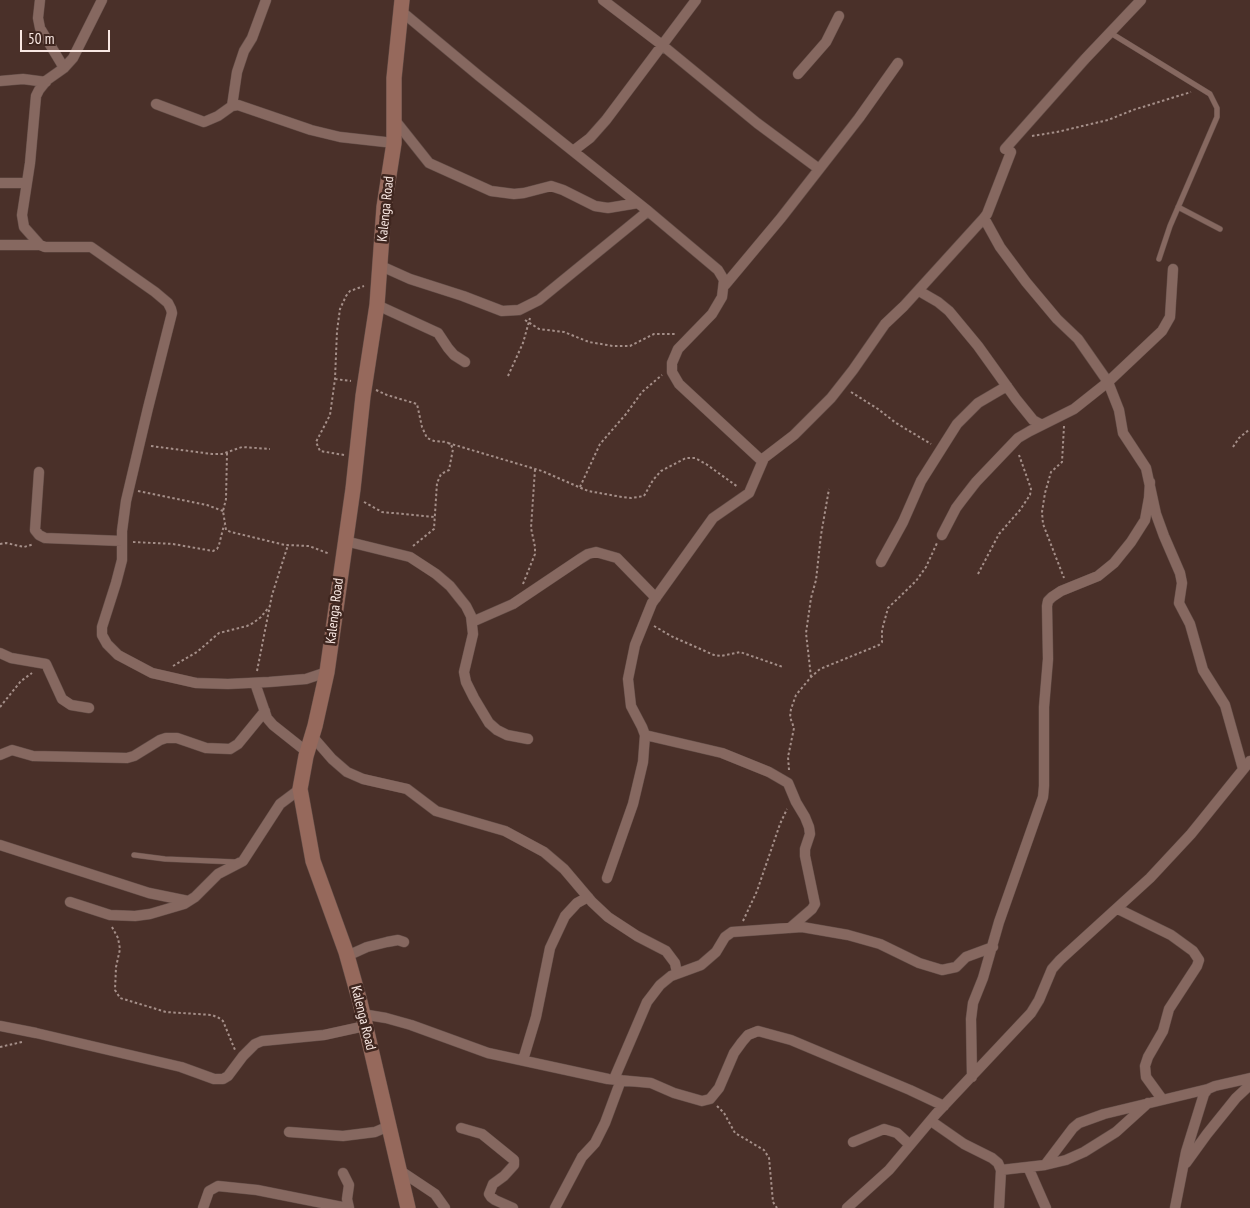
<!DOCTYPE html>
<html>
<head>
<meta charset="utf-8">
<style>
	body { margin:0 }
	#map { position:relative; width:1250px; height:1208px; overflow:hidden; background:#4a3029; font-family:"PT Sans Narrow",sans-serif }
	canvas { display:block }
	.scale { position:absolute; left:20px; top:30px; width:90px; height:22px; box-sizing:border-box; border:2px solid #f9e8e3; border-top:0; padding-left:6px; font-size:15px; line-height:18px; white-space:nowrap; color:#f9e8e3; -webkit-text-stroke:4px #3f261f; paint-order:stroke }
</style>
</head>
<body>
<div id="map">
<canvas width="1250" height="1208"></canvas>
<div class="scale">50 m</div>
</div>
<script>
const c = document.querySelector('canvas').getContext('2d');
c.lineJoin = 'round';
const poly = rows => new Path2D(rows.map(r => 'M' + r).join(''));
function trace(path, color, width, dash) { c.strokeStyle = color; c.lineWidth = width; c.lineCap = dash ? 'butt' : 'round'; c.setLineDash(dash || []); c.stroke(path); }
function drawText(font, color, halo, rows, align = 'center') {
  c.font = font + ' "PT Sans Narrow",sans-serif'; c.lineWidth = 5; c.setLineDash([]); c.textBaseline = 'middle'; c.strokeStyle = halo; c.fillStyle = color; for (const [text, x, y, turn = 0] of rows) {
    c.save(); c.translate(x, y); c.rotate((+turn || 0) * Math.PI / 180); c.textAlign = isNaN(turn) ? turn : align; if (halo) c.strokeText(text, 0, 0); c.fillText(text, 0, 0); c.restore();
  }
}
const path = poly([
	[1032,136,1057,132,1108,120,1133,110,1191,92],
	[525,320,539,329,564,332,589,342,613,346,630,346,654,334,677,334],
	[508,376,523,343,530,318],
	[335,379,351,381],
	[376,390,387,395,417,404,422,427,427,438,434,441,447,442,451,445,453,449,449,470,441,474,437,483,434,529,413,546],
	[851,392,878,409,896,423,931,444],
	[1064,426,1062,462,1051,472,1045,493,1042,512,1043,524,1064,578],
	[448,443,542,471,588,491,622,497,631,498,644,496,653,480,661,471,686,458,695,458,706,464,738,487],
	[151,446,212,454,222,454,242,447,270,449],
	[1233,447,1239,438,1250,429],
	[227,453,226,499,223,511,226,530,231,532,285,545,309,546,330,554],
	[344,455,320,451,316,442,330,415,335,379,337,331,340,309,346,296,350,291,364,286],
	[580,487,600,444,626,414,642,392,662,375],
	[138,491,207,505,223,511],
	[364,502,382,512,435,517],
	[133,542,173,544,213,551,217,549,219,545,224,525],
	[0,544,6,543,24,547,34,544],
	[978,574,999,534,1020,510,1030,495,1031,489,1029,483,1019,455],
	[523,584,535,554,535,547,531,528,535,469],
	[654,626,673,637,714,655,721,656,740,652,783,667],
	[173,666,197,652,219,633,247,626,253,623,261,617,269,607],
	[257,671,272,595,288,545],
	[811,677,806,633,811,598,816,580,821,535,829,489],
	[0,707,21,681,32,673],
	[789,770,788,757,794,728,790,717,791,709,796,695,811,677,820,669,879,645,882,642,882,630,888,608,916,581,926,567,937,543],
	[743,921,757,891,780,824,787,809],
	[112,927,118,938,120,949,116,967,115,990,120,998,166,1012,212,1015,219,1018,223,1021,235,1050],
	[0,1047,22,1042],
	[717,1106,724,1113,735,1133,764,1150,769,1158,773,1202,777,1208]
]);
const service = poly([
	[1109,32,1210,94,1217,108,1217,117,1170,226,1159,259],
	[1178,207,1220,229],
	[134,855,165,859,236,862]
]);
const minor = poly([
	[40,0,38,18,40,28,64,68],
	[102,0,73,58,64,68,47,80,39,90,36,96,30,163,22,215,24,227,40,245,45,247,91,247,155,292,168,303,171,309,172,313,148,408,126,501,122,531,122,560,116,583,102,627,102,635,107,644,118,655,152,673,196,683,228,684,269,682,306,679,327,672],
	[603,0,662,45,757,123,819,169],
	[401,11,479,76,648,211,718,270,724,280,722,297,712,314,678,349,672,363,672,372,679,384,762,461],
	[798,74,826,42,839,16],
	[0,81,23,79,46,82],
	[156,104,204,122,218,116,232,106,238,105,311,130,340,137,394,143],
	[232,106,237,72,244,51,252,38,266,0],
	[394,119,429,163,491,191,514,194,524,193,551,186,563,190,595,206,608,208,638,203],
	[1005,149,1085,59,1141,0],
	[573,151,590,138,606,120,696,0],
	[0,183,27,183],
	[984,218,1000,247,1026,282,1057,319,1078,339,1108,382,1119,410,1123,433,1146,468,1156,514,1164,536,1180,573,1182,583,1179,603,1190,624,1203,670,1225,705,1243,769],
	[0,245,40,245],
	[381,266,410,279,463,296,502,311,519,310,539,300,648,211],
	[725,285,781,218,859,118,898,63],
	[919,291,938,302,949,311,978,346,1016,399,1033,420,1042,425],
	[377,305,438,333,448,348,454,355,465,362],
	[39,472,35,530,39,535,45,538,122,541],
	[942,535,956,508,962,500,976,482,1018,438,1030,431,1074,409,1108,382,1162,331,1170,317,1173,269],
	[345,541,410,557,436,574,450,586,466,606,471,616,473,634,464,672,466,682,474,698,489,723,497,730,507,735,528,739],
	[881,562,903,522,921,481,957,424,978,403,1007,386],
	[472,622,513,604,580,559,588,554,596,552,617,558,656,598],
	[0,653,11,658,46,664,62,699,71,705,89,708],
	[255,683,267,718,273,725,307,752],
	[645,735,722,753,769,772,788,783,796,802,805,817,809,827,810,834,805,849,805,856,815,904,812,909,790,928],
	[312,736,332,759,347,772,363,779,407,789,436,811,505,831,544,852,564,869,592,902,608,917,637,936,666,951,675,963,677,973],
	[0,755,12,750,33,756,127,758,134,756,160,740,166,738,177,738,206,748,230,749,238,744,265,711],
	[0,845,149,893,188,901],
	[607,878,633,804,643,762,645,735,642,727,631,706,628,679,635,645,652,603,713,518,749,493,764,458,794,435,831,398,853,370,885,324,904,306,984,218,987,214,1011,152],
	[70,902,110,915,135,916,150,914,184,904,195,897,218,874,243,861,280,804,300,789],
	[1118,909,1171,935,1193,951,1199,960,1197,966,1169,1009,1163,1031,1148,1057,1145,1066,1146,1077,1162,1099],
	[347,956,367,947,387,942,398,940,404,942],
	[362,1014,386,1018,411,1025,488,1053,608,1079,651,1083,674,1093,702,1101,710,1099,719,1088,734,1053,742,1042,748,1035,758,1031,791,1040,910,1090,944,1106],
	[0,1026,36,1033,181,1067,214,1079,223,1079,228,1076,243,1056,255,1044,262,1041,324,1035,365,1026],
	[523,1060,536,1017,550,948,565,916,577,903,588,897],
	[972,1077,971,1019,973,1003,983,978,999,922,1043,797,1044,786,1044,707,1048,659,1047,606,1048,601,1052,597,1061,591,1098,576,1114,563,1131,542,1145,520,1149,498,1150,482],
	[614,1079,647,1002,660,985,671,976,701,965,716,952,725,937,732,932,802,927,848,935,880,944,919,963,942,970,956,967,966,957,993,947],
	[931,1121,964,1144,992,1158,998,1163,1001,1170,999,1208],
	[461,1128,482,1134,514,1160,514,1165,504,1176,493,1184,489,1194,491,1197,495,1200,513,1208],
	[289,1132,343,1136,375,1132,389,1126],
	[853,1142,884,1129,897,1133,910,1145],
	[1186,1163,1207,1134,1236,1098,1250,1085],
	[1045,1165,1073,1128,1079,1123,1104,1114,1208,1089],
	[1028,1167,1046,1208],
	[399,1170,435,1194,445,1208],
	[1001,1170,1045,1165,1066,1160,1084,1152,1116,1132,1148,1103],
	[343,1173,349,1185,347,1199,349,1208],
	[203,1208,209,1191,218,1186,257,1190,347,1208],
	[555,1208,582,1157,595,1143,605,1123,621,1080],
	[847,1208,889,1170,936,1114,1031,1013,1039,1000,1052,969,1060,960,1150,878,1191,834,1250,761],
	[1175,1208,1186,1152,1204,1094,1208,1089,1215,1086,1250,1078]
]);
const secondary = poly([
	[402,0,394,78,394,143,384,207,377,305,363,396,353,489,327,672,315,726,306,756,300,789,313,861,346,952,360,1002,408,1208]
]);
const streetNames = [
	["Kalenga Road",386,209,-84],
	["Kalenga Road",335,611,-83],
	["Kalenga Road",363,1018,76]
];
trace(service, '#644e48', 6);
trace(minor, '#644e48', 11);
trace(secondary, '#644e48', 16);
trace(path, '#a58f89', 2, [2.5, 2.5]);
trace(service, '#866860', 5);
trace(minor, '#866860', 10);
trace(secondary, '#96695c', 15);
drawText('14px', '#f9e8e3', '#3f261f', streetNames);
</script>
</body>
</html>
